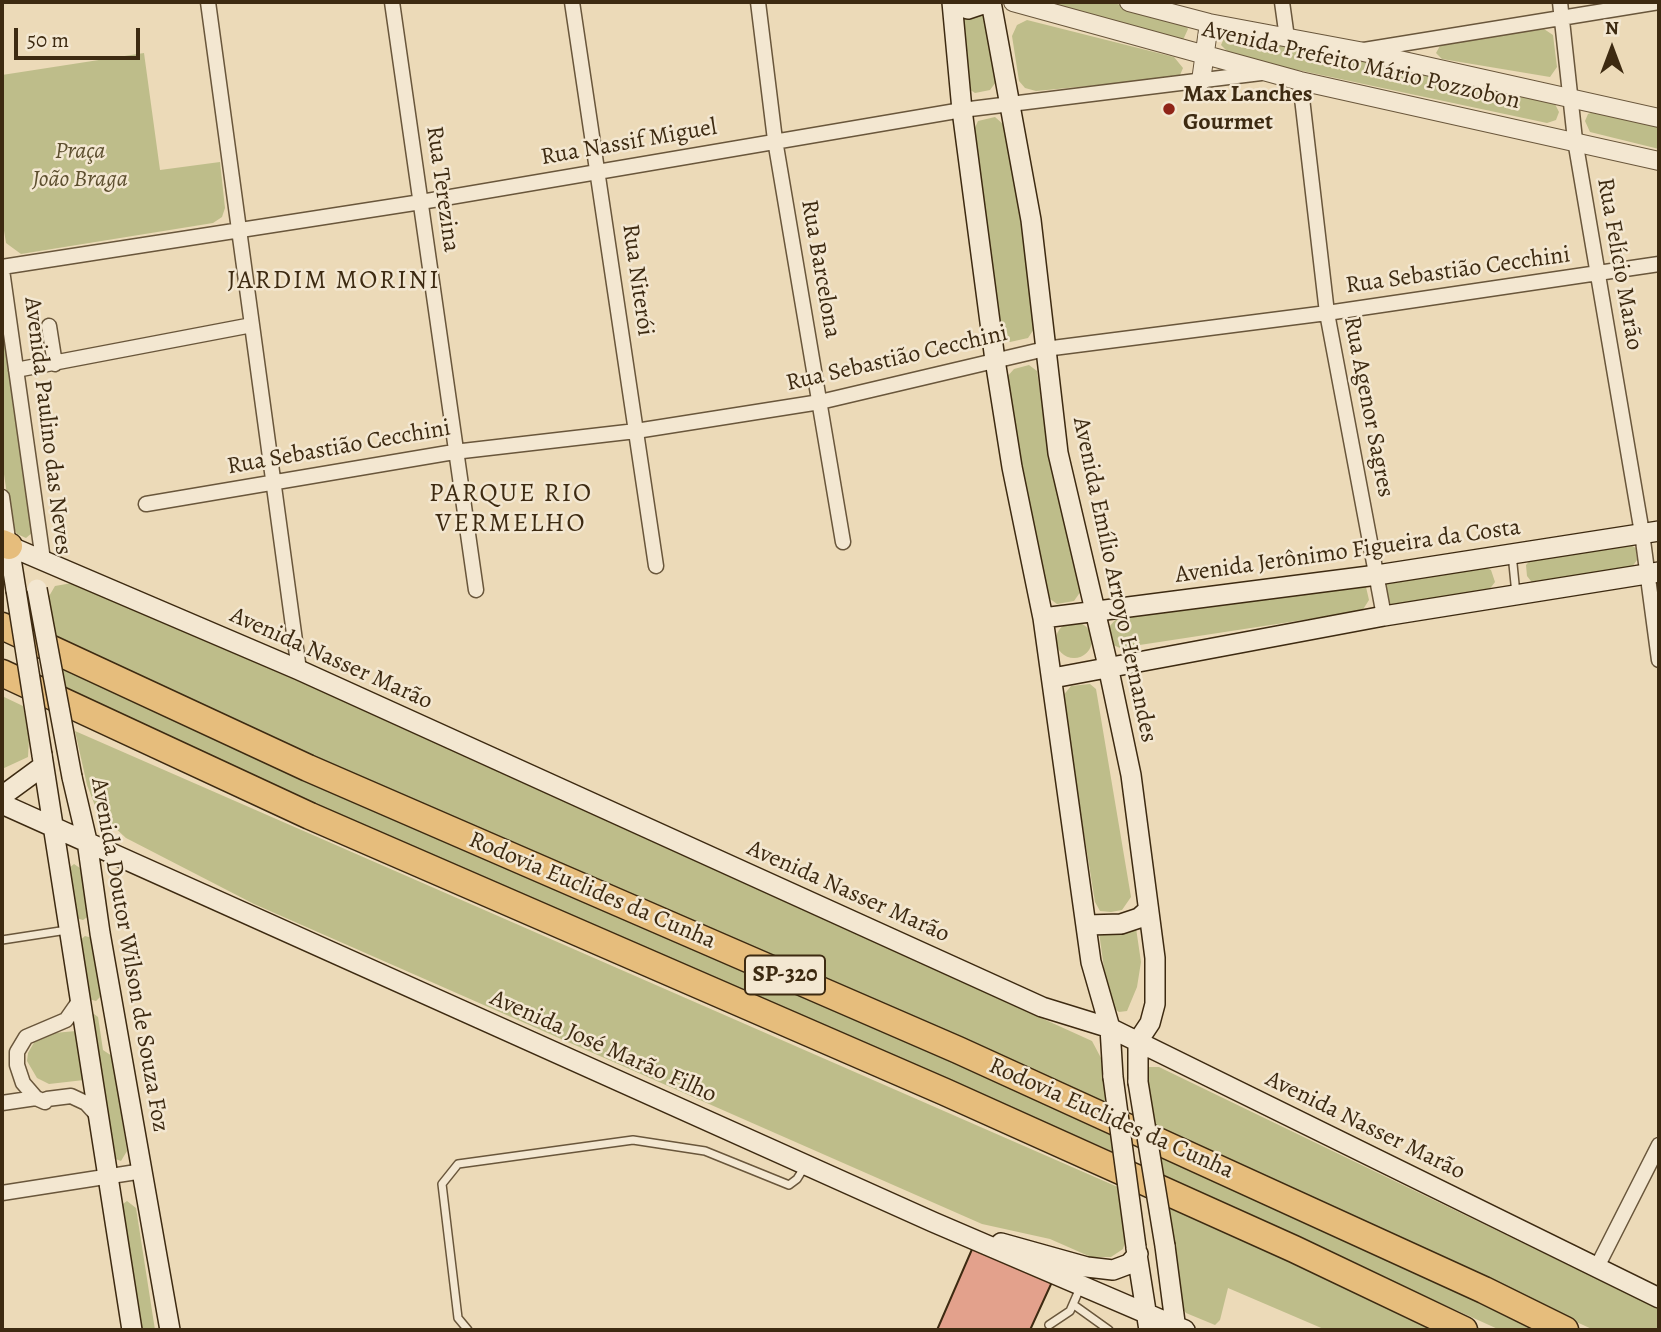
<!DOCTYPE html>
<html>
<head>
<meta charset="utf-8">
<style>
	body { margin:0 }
	#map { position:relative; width:1661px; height:1332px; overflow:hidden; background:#ecdab8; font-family:Alegreya,serif }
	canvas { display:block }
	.frame { position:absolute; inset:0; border:4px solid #3d2a11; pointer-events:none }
	.north { position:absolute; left:1577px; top:14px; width:70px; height:70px; -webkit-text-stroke:5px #f3e7d1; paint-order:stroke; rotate:0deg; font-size:19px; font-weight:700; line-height:28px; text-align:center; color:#3d2a11 }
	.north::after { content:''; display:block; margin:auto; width:24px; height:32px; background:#3d2a11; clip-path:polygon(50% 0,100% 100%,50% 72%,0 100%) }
	.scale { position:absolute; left:14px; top:28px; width:126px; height:32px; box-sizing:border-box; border:4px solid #3d2a11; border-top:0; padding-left:9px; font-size:21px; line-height:24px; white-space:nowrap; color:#3d2a11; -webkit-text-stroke:5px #f3e7d1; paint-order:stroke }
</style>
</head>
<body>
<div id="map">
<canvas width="1661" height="1332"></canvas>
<div class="frame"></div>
<div class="north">N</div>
<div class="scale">50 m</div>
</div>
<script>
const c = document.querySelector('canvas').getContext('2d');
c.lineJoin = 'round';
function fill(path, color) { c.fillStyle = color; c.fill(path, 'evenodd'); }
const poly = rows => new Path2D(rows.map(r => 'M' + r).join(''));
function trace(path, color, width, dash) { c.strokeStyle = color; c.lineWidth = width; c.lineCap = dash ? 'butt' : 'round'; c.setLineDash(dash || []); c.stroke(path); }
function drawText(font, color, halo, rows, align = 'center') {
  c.font = font + ' Alegreya,serif'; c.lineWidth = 5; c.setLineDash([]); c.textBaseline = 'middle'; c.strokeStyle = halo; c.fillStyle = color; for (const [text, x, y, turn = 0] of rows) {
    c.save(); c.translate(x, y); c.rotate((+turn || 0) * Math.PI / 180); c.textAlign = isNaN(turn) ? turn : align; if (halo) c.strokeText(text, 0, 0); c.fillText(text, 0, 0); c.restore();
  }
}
const green = poly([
	[1021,2,1109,2,1182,20,1188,29,1183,40],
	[959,14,986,16,996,82,990,90,975,93,966,87],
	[1027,20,1174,57,1183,68,1180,75,1173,78,1036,91,1025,88,1019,81,1012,36,1017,25],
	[1544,29,1553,35,1557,67,1550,77,1442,59,1436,53,1441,44],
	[1231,34,1553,100,1559,112,1556,120,1547,123,1232,56,1221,45,1225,36],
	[144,53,160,170,220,162,225,208,222,217,213,223,21,254,6,243,2,218,2,75],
	[1596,111,1659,125,1659,149,1590,132,1585,121,1588,114],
	[995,117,1003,124,1022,222,1034,329,1028,338,1010,342,1001,336,973,132,978,121],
	[2,310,33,532,26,538,17,534,11,523,2,460],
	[1029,365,1037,371,1049,454,1081,591,1074,601,1057,604,1046,596,1018,465,1006,378,1014,369],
	[1623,541,1636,548,1637,560,1630,570,1534,585,1527,576,1526,565,1535,555],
	[1479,564,1491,570,1495,582,1489,590,1395,608,1387,602,1385,588,1390,578],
	[72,583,316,689,1092,1041,1101,1058,1108,1107,58,645,48,598,55,586],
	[1351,585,1366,587,1369,600,1362,611,1120,648,1111,644,1109,627,1116,619],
	'1056 640a18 18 0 1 1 36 0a18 18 0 1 1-36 0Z',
	[62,665,1111,1124,1114,1152,68,701],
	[1090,684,1096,689,1131,897,1122,910,1111,912,1100,911,1095,902,1062,697,1071,686],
	[2,696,23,706,29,739,28,757,2,769],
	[75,731,1120,1188,1126,1239,1123,1249,1111,1257,1091,1257,1050,1239,982,1224,254,904,126,838,97,811,87,785],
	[74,864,83,870,89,916,83,920,76,918,68,869],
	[1136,928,1141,962,1137,987,1127,1011,1119,1012,1112,1007,1108,998,1099,932],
	[85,936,92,938,101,996,96,1001,89,999,79,941],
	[94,1014,98,1017,103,1050,112,1056,127,1151,121,1161,113,1158,91,1015],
	[76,1031,84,1080,49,1084,37,1078,27,1061,28,1053,36,1039,43,1034],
	[1147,1067,1159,1067,1659,1309,1659,1330,1594,1330,1157,1131,1145,1077],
	[1160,1150,1549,1330,1500,1330,1164,1178],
	[127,1201,136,1208,155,1330,138,1330,120,1206],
	[1168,1205,1289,1259,1436,1330,1326,1330,1228,1288,1220,1320,1215,1325,1186,1313,1180,1305]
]);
const building = poly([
	[973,1247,1052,1282,1030,1330,937,1330,973,1247]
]);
const service = poly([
	[1512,554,1516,594],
	[2,940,67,930],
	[1074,1305,1109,1330],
	[1049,1325,1070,1311,1080,1288],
	[468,1330,458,1318,442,1184,458,1164,633,1140,705,1151,789,1185,797,1179,805,1166]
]);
const minor = poly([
	[208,2,299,670],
	[392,2,476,590],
	[572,2,656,566],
	[758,2,775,140,843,542],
	[1282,2,1287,38],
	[1560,2,1575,140,1642,533,1659,660],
	[1364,50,1659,2],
	[1300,81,1327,313,1384,616],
	[2,267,421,202,962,110,1261,73],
	[2,270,43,560],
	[49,326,55,364],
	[16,370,252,325],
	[2,497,9,546],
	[146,504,454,452,636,431,820,402,1045,349,1327,313,1659,264],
	[80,1000,66,1020,26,1037,17,1052,17,1065,23,1083,36,1098,45,1102,47,1099,71,1096,86,1103,98,1116],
	[2,1103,36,1098],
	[2,1193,143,1171],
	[1597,1267,1659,1145]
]);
const tertiary = poly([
	[1013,2,1300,81,1659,161],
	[1129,2,1209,23,1359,51,1659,118],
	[1201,81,1209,23]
]);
const secondary = poly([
	[952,2,962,110,995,360,1012,467,1043,618,1091,962,1110,1028,1113,1077],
	[952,2,968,9,989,2],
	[991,2,1031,220,1058,453,1108,666,1131,775,1155,958,1155,1004,1150,1023,1138,1041,1138,1082],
	[9,546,299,670,1042,1007,1110,1028,1659,1298],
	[9,546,16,590],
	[1043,618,1377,575,1659,531],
	[1053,678,1384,616,1659,572],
	[42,755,132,1330],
	[72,777,87,841,100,933,170,1330],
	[2,796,43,766],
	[2,804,933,1222,1185,1330],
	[1087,925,1121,924,1139,918,1148,910],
	[1001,1243,1087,1267,1113,1270,1129,1264,1138,1254],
	[1165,1246,1176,1330],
	[1136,1248,1149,1330]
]);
const motorway = poly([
	[2,543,9,546],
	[2,626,308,768,958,1050,1484,1290,1565,1330],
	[2,673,310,816,945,1092,1294,1249,1464,1330]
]);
const secondaryBridge = poly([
	[37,589,72,777],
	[16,590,42,755],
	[1113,1077,1136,1247],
	[1138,1082,1165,1246]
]);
const markers = [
	[1169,109,7,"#8f2418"]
];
const shields = [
	[785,975,80]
];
const shieldNames = [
	["SP-320",785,975]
];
const streetNames = [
	["Avenida Prefeito Mário Pozzobon",1361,66,13],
	["Rua Nassif Miguel",629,143,-10],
	["Rua Terezina",442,189,82],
	["Rua Felício Marão",1619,264,80],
	["Rua Barcelona",820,269,80],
	["Rua Sebastião Cecchini",1458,271,-8],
	["Rua Niterói",637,280,82],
	["Rua Sebastião Cecchini",897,359,-13],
	["Rua Agenor Sagres",1368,407,79],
	["Avenida Paulino das Neves",47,426,83],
	["Rua Sebastião Cecchini",339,448,-10],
	["Avenida Jerônimo Figueira da Costa",1348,552,-8],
	["Avenida Emílio Arroyo Hernandes",1114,580,78],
	["Avenida Nasser Marão",331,659,24],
	["Rodovia Euclides da Cunha",592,891,23],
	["Avenida Nasser Marão",848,892,24],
	["Avenida Doutor Wilson de Souza Foz",129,955,80],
	["Avenida José Marão Filho",603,1047,24],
	["Rodovia Euclides da Cunha",1111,1119,24],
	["Avenida Nasser Marão",1365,1126,26]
];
const poiNames = [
	["Max Lanches",1183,95],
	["Gourmet",1183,123]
];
const parkNames = [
	["Praça",80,152],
	["João Braga",80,180]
];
const neighbourhoodNames = [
	["JARDIM MORINI",334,282],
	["PARQUE RIO",511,495],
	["VERMELHO",511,525]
];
fill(green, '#bebd8a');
fill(building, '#e3a18c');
trace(building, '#3d2a11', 2);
trace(service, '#69563b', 10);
trace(minor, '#69563b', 17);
trace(tertiary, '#69563b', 20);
trace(secondary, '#3d2a11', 22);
trace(motorway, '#3d2a11', 29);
trace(service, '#f3e7d1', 7);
trace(minor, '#f3e7d1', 14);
trace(tertiary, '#f3e7d1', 18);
trace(secondary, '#f3e7d1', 19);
trace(motorway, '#e6bd7c', 26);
trace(secondaryBridge, '#3d2a11', 22, []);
trace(secondaryBridge, '#f3e7d1', 19);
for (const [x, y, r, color] of markers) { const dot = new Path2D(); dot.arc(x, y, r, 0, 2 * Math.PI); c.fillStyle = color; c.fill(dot); trace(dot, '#f3e7d1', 2.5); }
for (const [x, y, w] of shields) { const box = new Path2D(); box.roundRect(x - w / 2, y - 19.5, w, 39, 5); c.fillStyle = '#f3e7d1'; c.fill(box); trace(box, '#3d2a11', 2); }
drawText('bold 23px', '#3d2a11', null, shieldNames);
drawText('24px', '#3d2a11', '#f3e7d1', streetNames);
drawText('bold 24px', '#3d2a11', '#f3e7d1', poiNames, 'left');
drawText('italic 24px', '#5d4f2f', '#f3e7d1', parkNames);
c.letterSpacing = '2px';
drawText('26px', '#3d2a11', '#f3e7d1', neighbourhoodNames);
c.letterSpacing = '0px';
</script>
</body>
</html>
